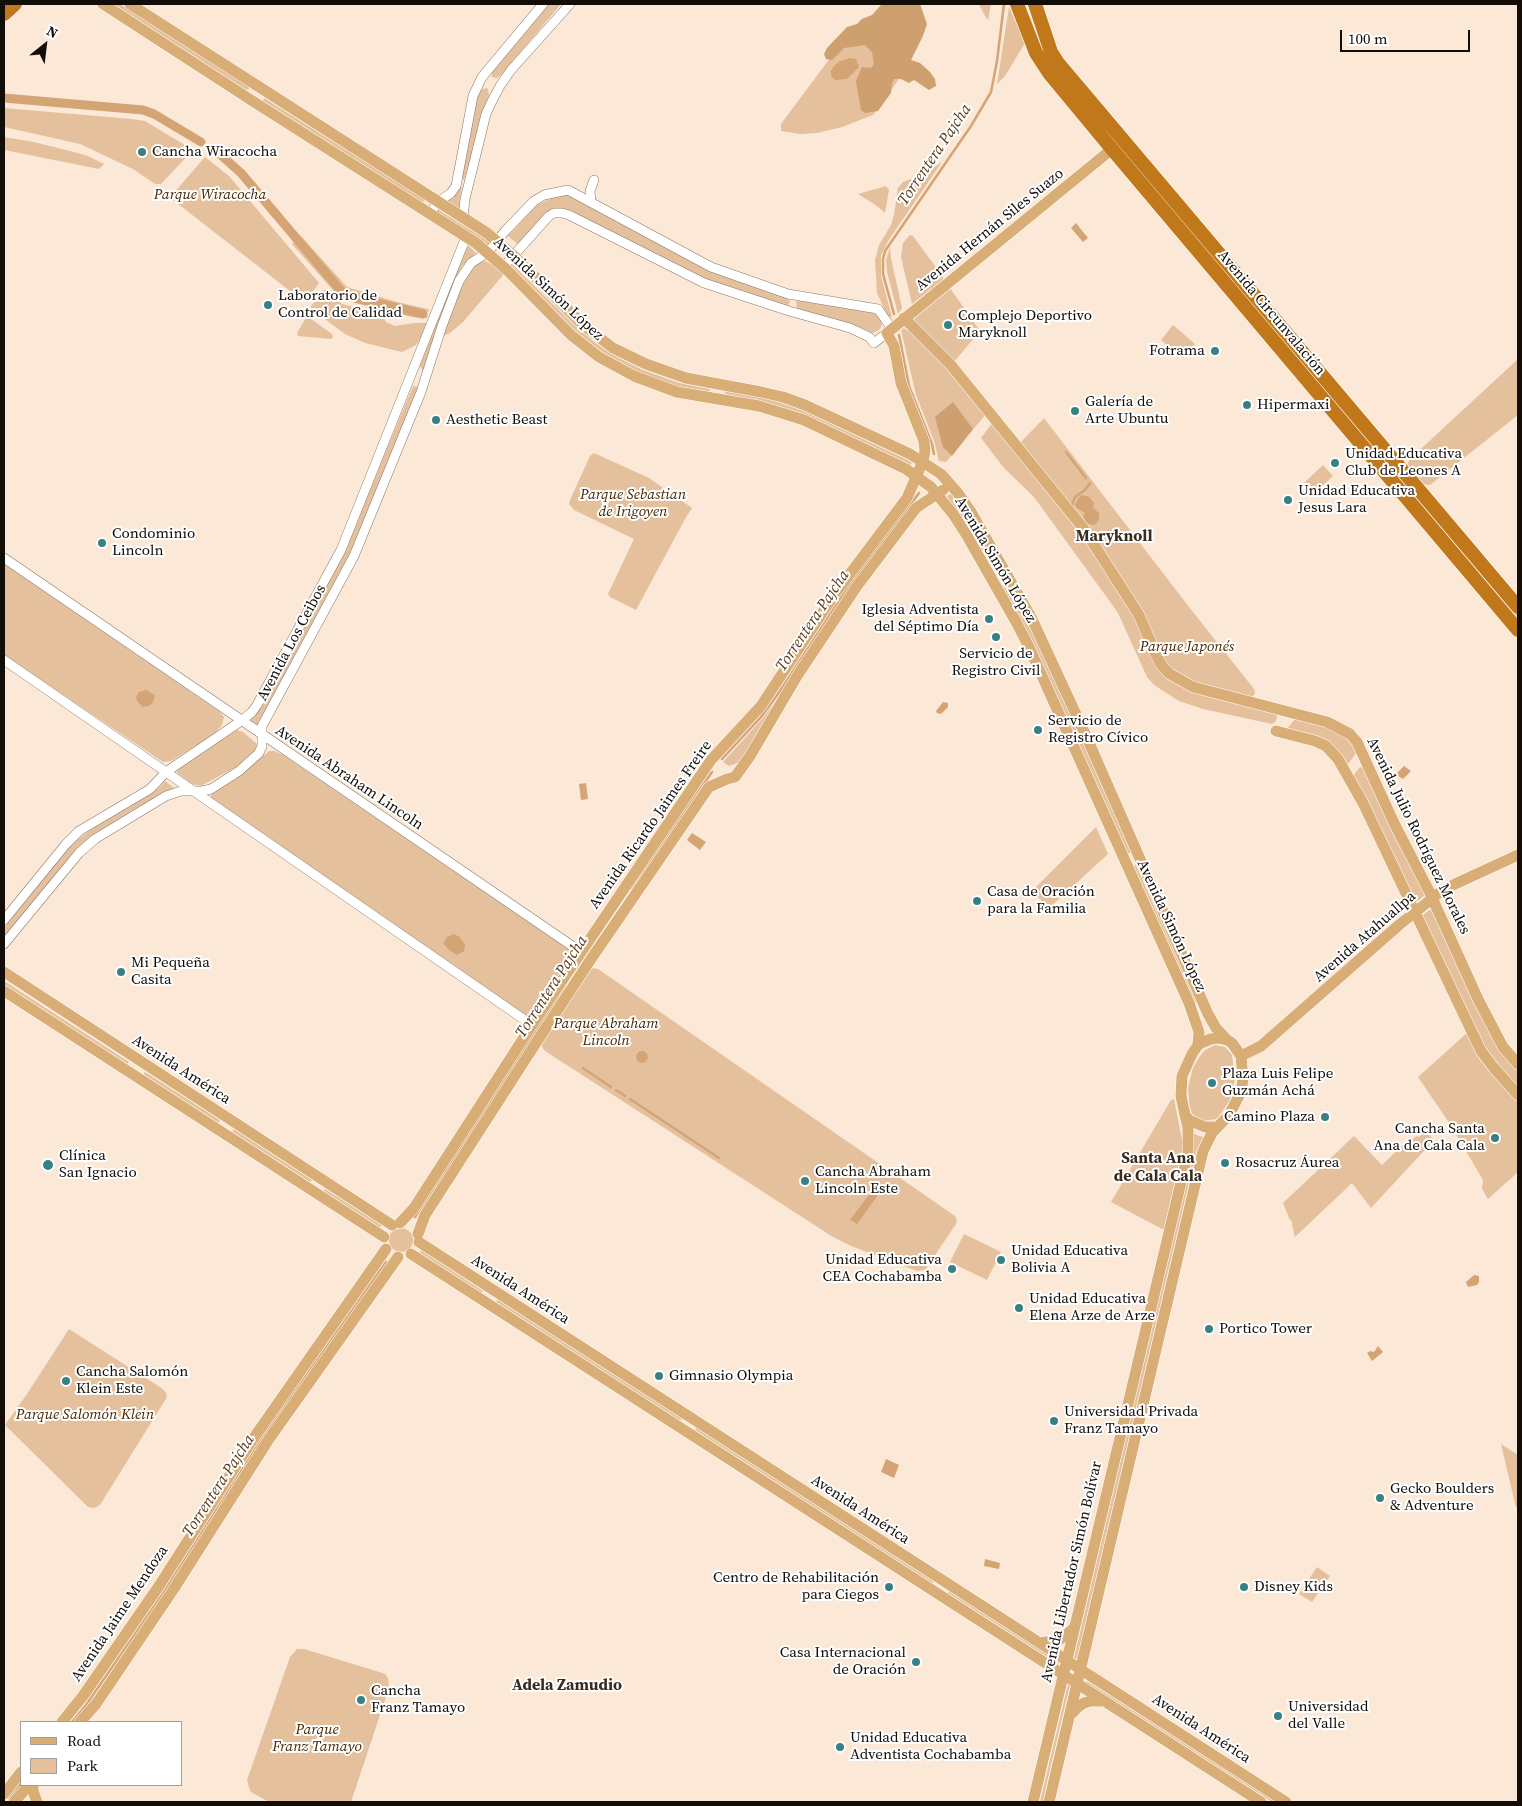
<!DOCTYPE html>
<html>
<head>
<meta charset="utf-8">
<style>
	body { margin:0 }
	#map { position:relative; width:1522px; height:1806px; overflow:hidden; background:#fbe8d7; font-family:"Source Serif 4",serif }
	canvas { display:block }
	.frame { position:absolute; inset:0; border:5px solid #130d08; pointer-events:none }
	.legend { position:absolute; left:20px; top:1721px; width:162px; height:65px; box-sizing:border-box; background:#fff; border:1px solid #a19e9c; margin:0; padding:6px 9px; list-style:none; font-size:15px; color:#130d08 }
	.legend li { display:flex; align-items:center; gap:10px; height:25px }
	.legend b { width:25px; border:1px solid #a19e9c }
	.north { position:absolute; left:20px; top:20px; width:50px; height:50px; -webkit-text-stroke:4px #fff; paint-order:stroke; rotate:29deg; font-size:14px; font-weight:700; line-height:20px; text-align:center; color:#130d08 }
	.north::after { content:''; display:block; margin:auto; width:18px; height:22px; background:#130d08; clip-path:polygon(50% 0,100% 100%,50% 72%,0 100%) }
	.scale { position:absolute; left:1340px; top:30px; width:130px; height:22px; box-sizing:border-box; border:2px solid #130d08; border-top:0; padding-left:6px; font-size:15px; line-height:18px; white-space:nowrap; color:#130d08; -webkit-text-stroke:4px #fff; paint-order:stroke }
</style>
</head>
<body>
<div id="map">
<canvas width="1522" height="1806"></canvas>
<div class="frame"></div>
<ul class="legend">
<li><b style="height:6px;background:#d9ae76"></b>Road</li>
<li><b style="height:14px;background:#e4c09d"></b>Park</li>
</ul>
<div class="north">N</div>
<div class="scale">100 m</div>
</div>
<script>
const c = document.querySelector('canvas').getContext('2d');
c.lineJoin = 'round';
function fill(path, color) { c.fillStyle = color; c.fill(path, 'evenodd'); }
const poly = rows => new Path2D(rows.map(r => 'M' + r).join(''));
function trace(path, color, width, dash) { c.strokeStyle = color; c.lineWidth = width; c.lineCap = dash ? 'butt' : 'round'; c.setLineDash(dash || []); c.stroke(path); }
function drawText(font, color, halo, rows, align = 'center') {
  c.font = font + ' "Source Serif 4",serif'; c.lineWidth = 4; c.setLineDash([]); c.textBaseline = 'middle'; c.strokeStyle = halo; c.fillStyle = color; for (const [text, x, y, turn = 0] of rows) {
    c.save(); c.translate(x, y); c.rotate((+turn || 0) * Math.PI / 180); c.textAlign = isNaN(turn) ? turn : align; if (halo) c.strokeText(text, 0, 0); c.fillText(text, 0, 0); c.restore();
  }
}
const green = poly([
	[111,4,120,4,248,86,249,89,246,90],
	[548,4,561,4,501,75,497,78,492,77,491,70],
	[979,4,991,4,988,20,985,16],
	[1009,7,1025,43,1005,76,997,84],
	[856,33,902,74,884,101,873,115,842,127,817,133,800,134,781,131,781,124,842,42],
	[486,88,488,89,489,95,464,180,462,179,478,93,481,90],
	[264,98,424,199,424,201,421,202,263,101],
	[4,108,132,119,145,121,193,150,161,184,155,184,133,169,80,144,4,127],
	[4,137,34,142,74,152,88,156,104,164,99,169,4,150],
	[205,157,229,176,319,283,307,299,302,300,299,298,173,200,172,195],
	[942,162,890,238,881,255,881,276,892,317,888,317,877,293,875,260,879,245,891,225,894,215,898,188,903,182,924,174],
	[1137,170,1173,206,1518,614,1518,621],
	[462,186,460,197,459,209,445,201,456,194],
	[886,186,889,190,885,213,877,206,858,194],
	[567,195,720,274,786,298,790,301,788,307,704,280,561,209,519,245,508,236,537,205,556,196],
	[437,209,488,241,490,244,487,246,436,212],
	[910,235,913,236,943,277,943,280,912,304,901,257,903,243],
	[301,236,347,287,397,302,428,309,429,312,351,294,344,290,298,238],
	[294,242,341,294,347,298,428,316,427,318,412,317,347,301,339,297,292,244],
	[469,246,476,253,463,265,459,272,441,316,424,370,422,370,420,366,432,331,466,248],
	[890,247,891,258,902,308,898,314,887,272,886,260],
	[485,261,493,265,504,274,463,322,450,333,443,336,452,308,468,274,476,264],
	[511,263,573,324,597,344,619,358,643,370,679,383,710,389,709,393,677,387,641,374,608,356,594,347,564,321,509,266],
	[950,288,980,331,954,362,914,321,916,316],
	[325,289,342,304,381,314,386,322,395,326,414,323,427,323,422,337,416,345,402,352,365,343,345,334,311,309,311,306],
	[799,300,864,309,881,317,882,321,881,327,879,330,873,333,855,325,797,309,796,302],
	[307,316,332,334,333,337,331,339,298,336,297,333],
	[1173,325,1195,344,1183,358,1161,340],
	[904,328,919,338,936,353,986,414,946,462,939,461,934,441,916,395,901,330],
	[1518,359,1518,415,1430,485,1423,484,1409,467,1408,463,1410,459],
	[413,386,418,387,418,389,351,553,258,725,250,720,258,710,345,550],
	[725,391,769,399,804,411,912,462,910,466,725,395],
	[1044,418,1189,607,1254,689,1255,693,1253,696,1251,698,1195,684,1175,673,1163,658,1152,631,1020,443],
	[993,422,1081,532,1120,591,1165,674,1275,712,1277,716,1276,721,1272,724,1203,709,1179,701,1154,685,1147,677,1118,613,1111,603,1034,497,1004,468,981,438],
	[594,453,649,478,692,508,685,519,636,610,610,597,608,594,634,539,574,510,569,504,570,500,590,456],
	[1323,465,1333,476,1314,494,1304,483],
	[951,494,972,526,997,567,993,569,947,496],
	[4,564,220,712,224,717,222,725,213,735,171,761,163,762,4,655],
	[1005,583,1035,638,1082,740,1131,852,1128,854,1042,662,1002,585],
	[778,698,740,762,729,766,723,762,762,719],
	[1296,718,1335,729,1352,742,1357,752,1348,764,1345,764,1335,749,1286,730],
	[237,730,243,732,257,744,255,750,236,767,201,786,192,784,177,773,178,769],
	[269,751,274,751,283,755,568,949,570,953,569,958,533,1014,525,1016,211,800,211,795,213,791,236,779],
	[1361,767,1364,769,1425,895,1414,904,1353,776,1359,768],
	[165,781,174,788,162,793,91,836,75,850,4,939,4,928,70,845,93,828,159,788],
	[1096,827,1108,854,1049,908,1032,891],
	[1137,863,1199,1002,1195,1003,1134,866],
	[1431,909,1505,1055,1518,1070,1518,1090,1491,1060,1420,917],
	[591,968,598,969,955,1216,957,1220,956,1224,925,1270,917,1271,851,1246,833,1237,545,1051,542,1047,542,1042],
	[4,981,129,1062,127,1064,4,985],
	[1467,1033,1489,1068,1518,1101,1518,1172,1488,1199,1482,1189,1483,1180,1450,1124,1418,1077],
	[1215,1045,1225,1047,1232,1055,1235,1079,1230,1100,1220,1115,1216,1119,1203,1121,1193,1115,1190,1108,1188,1088,1193,1068,1198,1059,1204,1051],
	[145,1072,220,1120,218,1123,143,1075],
	[1174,1099,1183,1145,1164,1230,1111,1202,1171,1100],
	[234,1129,312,1180,310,1182,232,1132],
	[1425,1131,1434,1140,1371,1208,1352,1183,1295,1237,1292,1225,1292,1221,1290,1220,1283,1203,1354,1136,1382,1165,1411,1137,1413,1139,1417,1136,1419,1137],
	[1194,1134,1199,1136,1204,1137,1197,1149,1077,1659,1074,1658,1194,1149],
	[325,1189,382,1225,380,1228,323,1191],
	'389 1240a12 12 0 1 1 24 0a12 12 0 1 1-24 0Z',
	[964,1234,1001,1252,987,1280,950,1262],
	[421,1250,483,1291,481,1294,420,1253],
	[498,1299,682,1418,680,1421,496,1302],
	[69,1329,163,1389,166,1393,167,1397,100,1505,94,1508,88,1507,5,1425,27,1394],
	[697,1427,933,1581,933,1584,695,1430],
	[1501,1444,1518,1455,1518,1505,1516,1508],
	[1317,1567,1330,1576,1312,1602,1299,1594],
	[949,1591,1059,1662,1058,1664,948,1593],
	[297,1649,304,1649,376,1671,385,1674,388,1678,389,1688,351,1802,269,1802,251,1792,249,1788,247,1780,290,1657],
	[1087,1681,1276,1802,1272,1802,1086,1683],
	[1068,1684,1070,1685,1047,1782,1043,1802,1040,1802]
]);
const forest = poly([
	[882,4,920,4,927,24,923,36,911,60,920,63,930,72,935,79,936,86,929,90,914,80,909,83,901,79,894,79,892,83,891,93,878,111,865,113,861,110,856,81,862,67,871,68,874,64,872,52,865,45,844,48,832,60,826,59,824,54,827,48,847,27,857,24,862,19,872,15],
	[953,402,973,429,952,456,943,447,935,417]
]);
const water = poly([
	[850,58,856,59,859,67,847,79,835,80,831,76,831,71,834,66,840,61],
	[1076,223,1088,238,1083,242,1071,228],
	[1082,495,1089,497,1094,503,1093,508,1099,513,1099,520,1095,525,1088,524,1086,522,1083,516,1085,513,1077,508,1075,505,1079,497],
	[146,690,155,695,153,702,149,706,143,707,137,701,136,697,139,692],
	[943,702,948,703,948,707,941,714,937,713,936,711],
	[1404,766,1411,771,1403,779,1398,776,1397,773],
	[586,783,588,799,581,800,579,784],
	[1413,820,1420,835,1414,838,1407,823],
	[692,833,706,842,700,850,687,840],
	[454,934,460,937,465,945,464,951,457,955,448,949,443,943,447,937],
	'636 1057a6 6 0 1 1 12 0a6 6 0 1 1-12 0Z',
	[877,1184,883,1188,857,1224,850,1220],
	[1474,1275,1479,1276,1479,1282,1477,1285,1468,1287,1466,1282],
	[1378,1346,1383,1352,1372,1361,1367,1353,1370,1351,1374,1352],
	[886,1459,899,1465,894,1478,881,1472],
	[985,1559,1000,1563,999,1569,984,1566]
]);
const stream = poly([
	[894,314,883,274,883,259,885,251,971,126,991,92,997,61,1004,4],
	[899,335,909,386,932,444,934,454],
	[1066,452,1086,478],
	[1072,505,1075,497,1085,490,1090,483],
	[722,759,761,717,778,694,846,590,919,493],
	[631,888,712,772],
	[583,1068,611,1087],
	[616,1090,625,1096],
	[630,1099,719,1158],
	[415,1217,565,986],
	[72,1722,86,1705,164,1592,261,1440,386,1262],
	[9,1798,21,1783]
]);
const canal = poly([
	[4,98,143,110,154,114,201,142],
	[214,149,241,173,341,291,352,297,423,314]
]);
const minor = poly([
	[591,202,590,191,594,180],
	[430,214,438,202,451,193,456,186,473,96,482,77,543,4],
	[463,218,465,199,486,114,491,103,500,86,511,70,570,4],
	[504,266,549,216,554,213,562,213,569,215,704,283,789,311,850,328,869,337,874,343,887,333],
	[4,558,581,952],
	[4,660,532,1025],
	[4,920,66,844,79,831,150,789,166,772,241,721,252,712,257,705,341,550,466,237],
	[4,944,79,853,95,839,166,796,181,791,202,791,211,789,239,771,259,753,262,746,262,726,354,556,421,392,442,326,459,281,471,263,488,252,506,230,534,201,544,195,568,190,711,267,788,294,878,309,892,329]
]);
const major = poly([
	[103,4,251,100,476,243,507,270,571,335,599,357,634,376,677,392,759,406,804,420,906,469,931,487,953,514,966,534,1015,620,1029,647,1189,1003,1199,1032,1198,1045],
	[130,4,487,233,514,256,583,325,613,348,646,364,686,378,761,392,783,397,805,405,910,454,941,474,957,492,971,512,1032,619,1087,738,1208,1014,1216,1028,1227,1040],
	[904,318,950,364,1084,529,1139,615,1156,655,1162,666,1170,674,1193,687,1327,722,1350,734,1357,742,1394,823,1429,891,1478,999,1503,1047,1518,1064],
	[1276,731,1315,741,1326,746,1338,759,1363,803,1481,1051,1494,1068,1518,1095],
	[4,972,392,1225],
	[4,991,384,1237],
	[1241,1056,1261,1046,1399,925,1439,893,1455,884,1518,855],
	[400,1223,414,1208,532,1025,711,760,761,706,834,595,907,498,923,461,925,451,924,441,901,383,894,346,887,333,1112,149],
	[418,1234,425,1215,534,1046,591,959,709,787,727,779,735,777,750,756,797,676,857,586,916,508,943,490],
	[419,1242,1286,1802],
	[411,1254,1261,1802],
	[1040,1643,1059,1640,1074,1628],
	[1070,1715,1078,1707,1084,1703,1091,1701,1104,1701],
	[62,1722,83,1696,159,1586,253,1439,386,1249],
	[80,1722,96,1704,173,1590,269,1439,398,1257],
	[33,1785,33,1791,37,1802],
	[4,1794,21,1772],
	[14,1802,29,1785],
	[1033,1802,1188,1153,1188,1127,1185,1115],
	[1049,1802,1203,1151,1212,1133,1229,1115,1241,1092,1243,1079,1241,1056,1232,1043,1227,1040,1218,1038,1211,1039,1203,1042,1198,1045,1192,1054,1182,1076,1181,1096,1185,1115,1189,1120,1205,1127,1217,1127]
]);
const highway = poly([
	[1017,4,1036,53,1049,73,1112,149,1518,630],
	[1035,4,1051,52,1058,63,1518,607],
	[4,14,15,4]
]);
const markers = [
	[142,152,5,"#378084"],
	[268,305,5,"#378084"],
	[948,325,5,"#378084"],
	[1215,351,5,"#378084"],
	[1247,405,5,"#378084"],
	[1075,411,5,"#378084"],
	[436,420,5,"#378084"],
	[1335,463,5,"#378084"],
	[1288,500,5,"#378084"],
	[102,543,5,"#378084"],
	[989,619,5,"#378084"],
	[996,637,5,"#378084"],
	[1038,730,5,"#378084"],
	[977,901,5,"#378084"],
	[121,972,5,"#378084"],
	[1212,1083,5,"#378084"],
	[1325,1117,5,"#378084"],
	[1495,1138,5,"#378084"],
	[1225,1163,5,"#378084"],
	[48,1165,6,"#378084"],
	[805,1181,5,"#378084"],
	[1001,1260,5,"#378084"],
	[952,1269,5,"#378084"],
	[1019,1308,5,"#378084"],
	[1209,1329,5,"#378084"],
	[659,1376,5,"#378084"],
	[66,1381,5,"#378084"],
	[1054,1421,5,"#378084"],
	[1380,1498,5,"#378084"],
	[889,1587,5,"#378084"],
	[1244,1587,5,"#378084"],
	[916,1662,5,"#378084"],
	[361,1700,5,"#378084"],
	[1278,1716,5,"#378084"],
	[840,1747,5,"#378084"]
];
const poiNames = [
	["Cancha Wiracocha",152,152],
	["Laboratorio de",278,296],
	["Control de Calidad",278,313],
	["Complejo Deportivo",958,316],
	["Maryknoll",958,333],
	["Fotrama",1205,351,"right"],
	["Galería de",1085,402],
	["Arte Ubuntu",1085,419],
	["Hipermaxi",1257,405],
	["Aesthetic Beast",446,420],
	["Unidad Educativa",1345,454],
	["Club de Leones A",1345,471],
	["Unidad Educativa",1298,491],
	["Jesus Lara",1298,508],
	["Condominio",112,534],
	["Lincoln",112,551],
	["Iglesia Adventista",979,610,"right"],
	["del Séptimo Día",979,627,"right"],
	["Servicio de",996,654,"center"],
	["Registro Civil",996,671,"center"],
	["Servicio de",1048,721],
	["Registro Cívico",1048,738],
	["Casa de Oración",987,892],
	["para la Familia",987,909],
	["Mi Pequeña",131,963],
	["Casita",131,980],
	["Plaza Luis Felipe",1222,1074],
	["Guzmán Achá",1222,1091],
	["Camino Plaza",1315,1117,"right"],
	["Cancha Santa",1485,1129,"right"],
	["Ana de Cala Cala",1485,1146,"right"],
	["Clínica",59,1156],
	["San Ignacio",59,1173],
	["Rosacruz Áurea",1235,1163],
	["Cancha Abraham",815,1172],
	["Lincoln Este",815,1189],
	["Unidad Educativa",1011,1251],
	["Bolivia A",1011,1268],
	["Unidad Educativa",942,1260,"right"],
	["CEA Cochabamba",942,1277,"right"],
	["Unidad Educativa",1029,1299],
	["Elena Arze de Arze",1029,1316],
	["Portico Tower",1219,1329],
	["Cancha Salomón",76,1372],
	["Klein Este",76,1389],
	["Gimnasio Olympia",669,1376],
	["Universidad Privada",1064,1412],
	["Franz Tamayo",1064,1429],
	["Gecko Boulders",1390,1489],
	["& Adventure",1390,1506],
	["Centro de Rehabilitación",879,1578,"right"],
	["para Ciegos",879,1595,"right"],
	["Disney Kids",1254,1587],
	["Casa Internacional",906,1653,"right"],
	["de Oración",906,1670,"right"],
	["Cancha",371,1691],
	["Franz Tamayo",371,1708],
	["Universidad",1288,1707],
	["del Valle",1288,1724],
	["Unidad Educativa",850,1738],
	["Adventista Cochabamba",850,1755]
];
const parkNames = [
	["Parque Wiracocha",210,195],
	["Parque Sebastian",633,495],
	["de Irigoyen",633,512],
	["Parque Japonés",1187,647],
	["Parque Abraham",606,1024],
	["Lincoln",606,1041],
	["Parque Salomón Klein",85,1415],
	["Parque",317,1730],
	["Franz Tamayo",317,1747]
];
const streetNames = [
	["Avenida Hernán Siles Suazo",990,230,-39],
	["Avenida Simón López",548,289,43],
	["Avenida Circunvalación",1271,313,50],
	["Avenida Simón López",995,560,59],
	["Avenida Los Ceibos",292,643,-62],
	["Avenida Abraham Lincoln",349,778,34],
	["Avenida Ricardo Jaimes Freire",651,825,-55],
	["Avenida Julio Rodríguez Morales",1418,836,64],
	["Avenida Simón López",1171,926,65],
	["Avenida Atahuallpa",1365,937,-41],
	["Avenida América",181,1070,33],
	["Avenida América",520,1290,33],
	["Avenida América",860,1510,33],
	["Avenida Libertador Simón Bolívar",1072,1572,-77],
	["Avenida Jaime Mendoza",120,1614,-56],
	["Avenida América",1201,1729,33]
];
const waterNames = [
	["Torrentera Pajcha",935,155,-56],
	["Torrentera Pajcha",813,621,-56],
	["Torrentera Pajcha",552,987,-57],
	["Torrentera Pajcha",219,1486,-57]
];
const neighbourhoodNames = [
	["Maryknoll",1114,537],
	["Santa Ana",1158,1159],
	["de Cala Cala",1158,1177],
	["Adela Zamudio",567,1686]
];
fill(green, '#e4c09d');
fill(forest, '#ce9f6f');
fill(water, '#d4a475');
trace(stream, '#d4a475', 2.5);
trace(canal, '#d4a475', 9);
trace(minor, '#887768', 10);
trace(major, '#fff', 12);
trace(highway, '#fff', 15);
trace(minor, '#fff', 9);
trace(major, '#d9ae76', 11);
trace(highway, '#c0781a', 14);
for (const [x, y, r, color] of markers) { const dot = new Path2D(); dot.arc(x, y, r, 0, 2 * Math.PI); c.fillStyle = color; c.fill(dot); trace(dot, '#fff', 2); }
drawText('15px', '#130d08', '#fff', poiNames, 'left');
drawText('italic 15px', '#472800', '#fff', parkNames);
drawText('15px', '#130d08', '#fff', streetNames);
drawText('italic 16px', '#5d3c18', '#fff', waterNames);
drawText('bold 16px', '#392b1d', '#fff', neighbourhoodNames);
</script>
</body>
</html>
